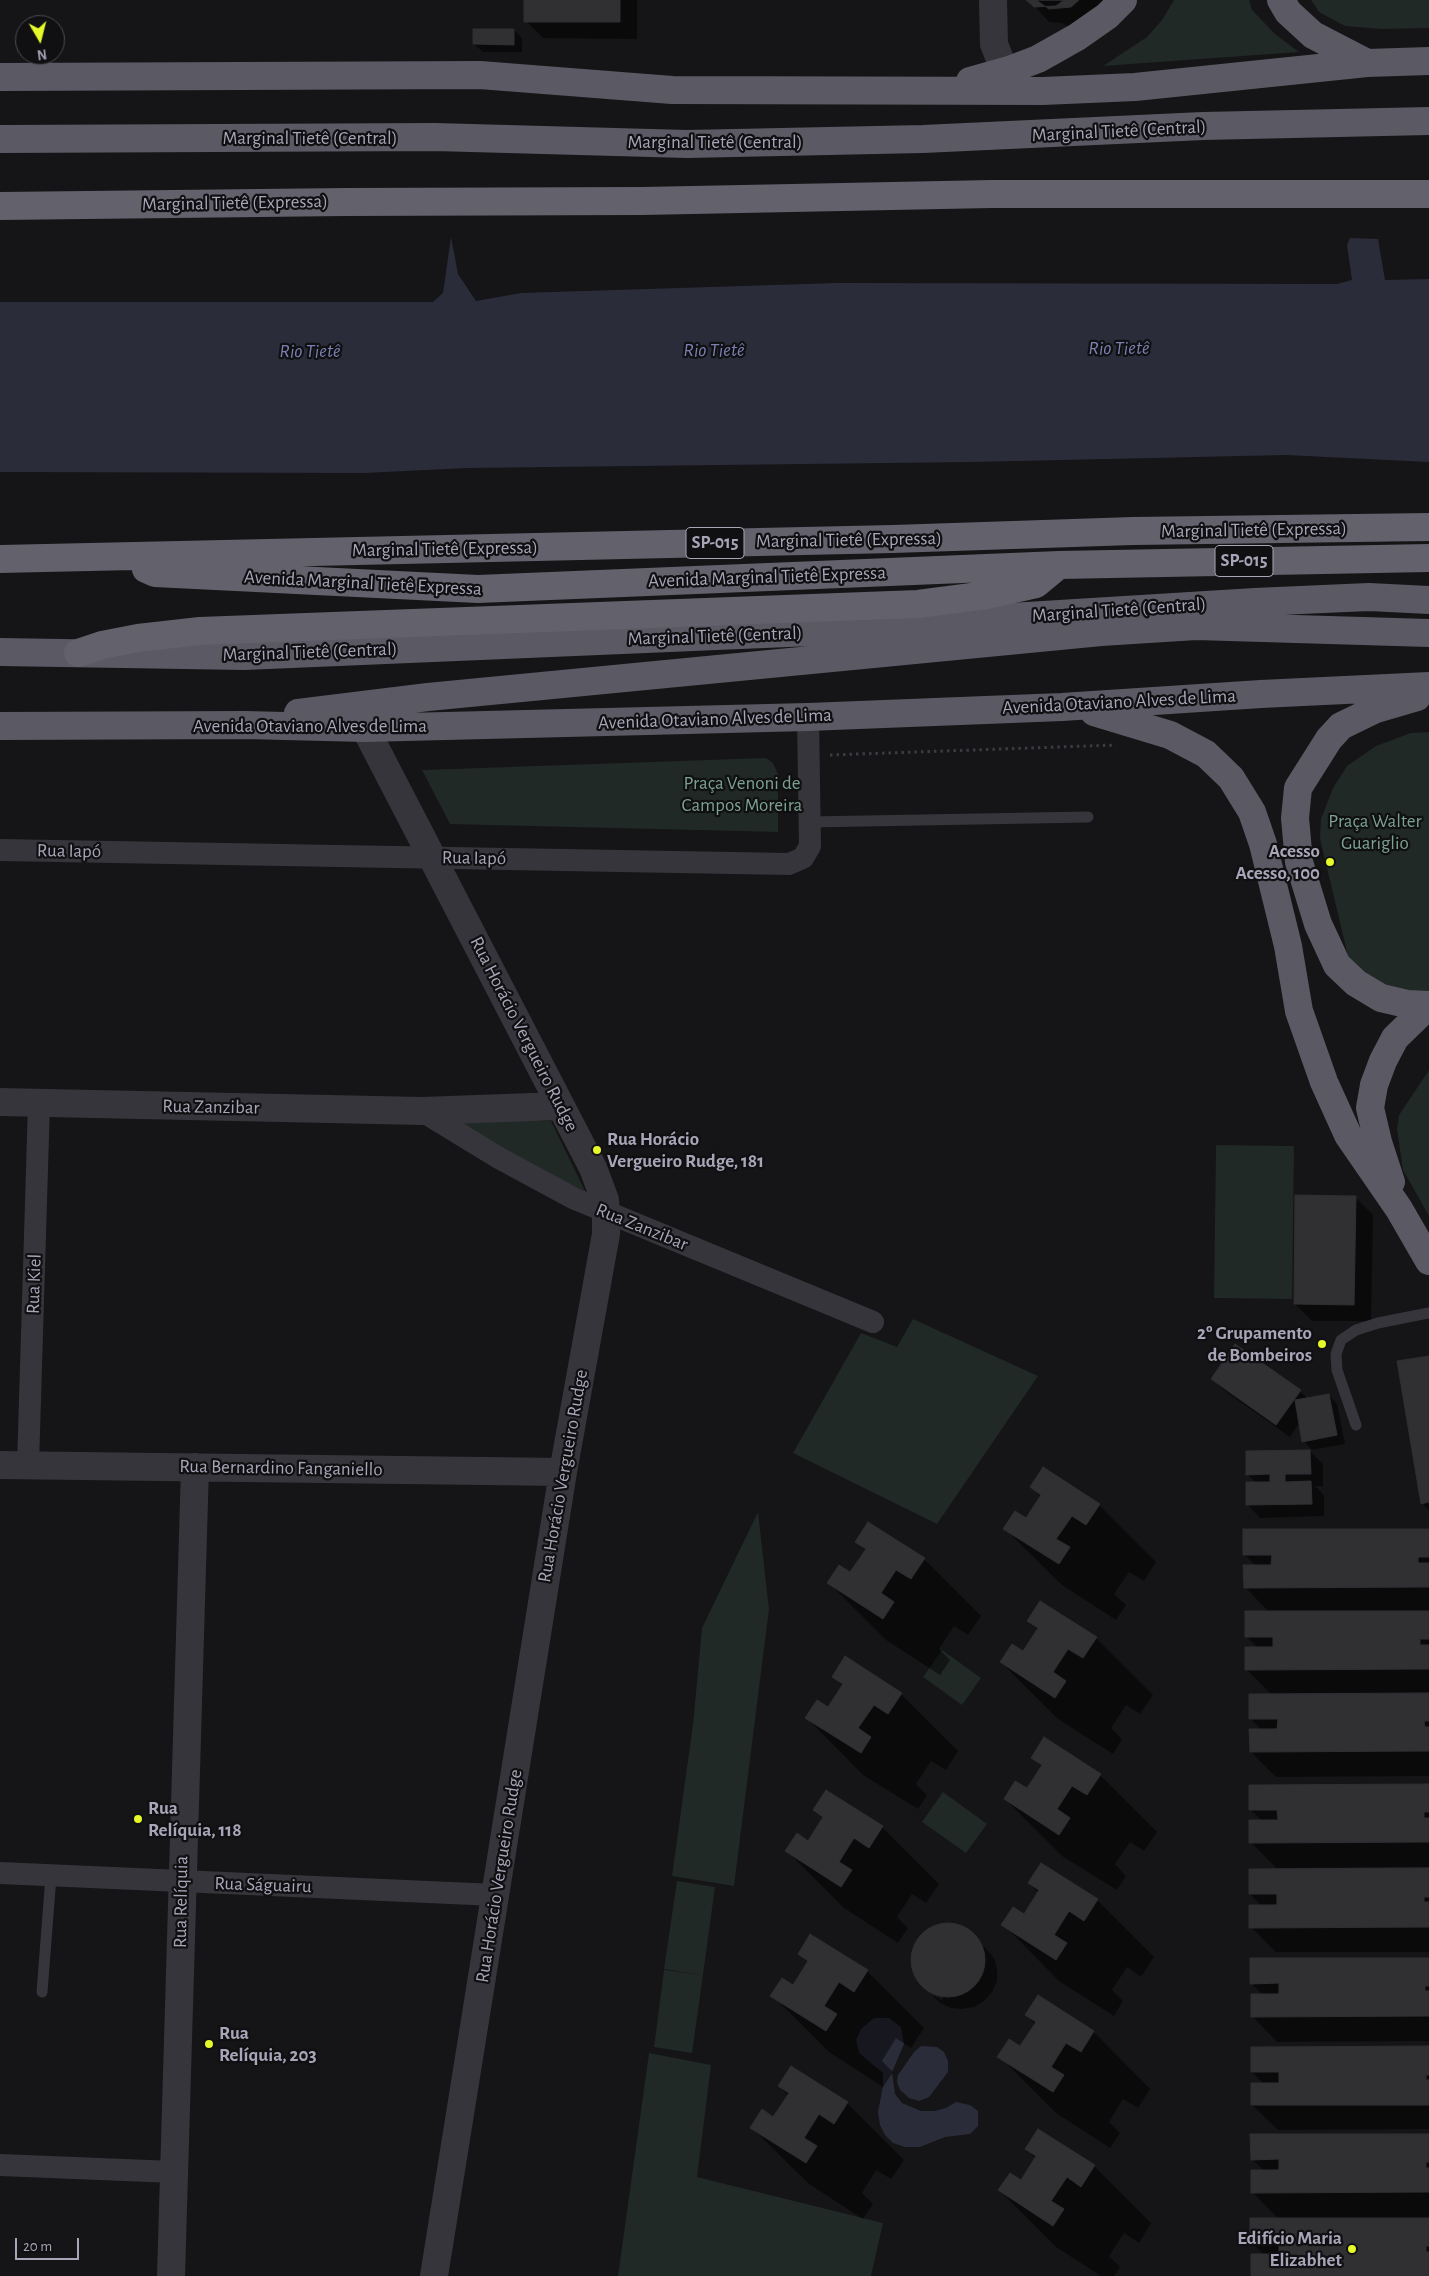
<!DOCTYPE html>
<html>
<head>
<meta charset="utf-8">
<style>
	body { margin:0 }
	#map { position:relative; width:1429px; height:2276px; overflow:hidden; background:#151416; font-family:"Alegreya Sans",sans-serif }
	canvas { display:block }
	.north { position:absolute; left:15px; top:15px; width:50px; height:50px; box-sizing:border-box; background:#100f11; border:1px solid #4c4b53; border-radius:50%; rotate:172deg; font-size:14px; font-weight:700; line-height:20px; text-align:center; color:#a7a5b7 }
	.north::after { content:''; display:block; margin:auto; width:18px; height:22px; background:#e5f82a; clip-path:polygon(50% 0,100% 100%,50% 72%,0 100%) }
	.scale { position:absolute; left:15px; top:2238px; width:64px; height:22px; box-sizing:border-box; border:2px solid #a7a5b7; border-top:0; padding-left:6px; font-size:15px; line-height:18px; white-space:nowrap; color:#a7a5b7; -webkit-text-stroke:4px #100f11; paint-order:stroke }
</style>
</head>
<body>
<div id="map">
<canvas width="1429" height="2276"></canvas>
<div class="north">N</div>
<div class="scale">20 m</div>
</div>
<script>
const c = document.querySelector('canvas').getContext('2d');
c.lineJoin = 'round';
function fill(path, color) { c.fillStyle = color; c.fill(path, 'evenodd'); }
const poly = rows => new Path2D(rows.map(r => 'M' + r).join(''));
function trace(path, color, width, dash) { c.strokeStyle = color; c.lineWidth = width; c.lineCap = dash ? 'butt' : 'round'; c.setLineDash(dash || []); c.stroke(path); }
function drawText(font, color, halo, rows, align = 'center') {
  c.font = font + ' "Alegreya Sans",sans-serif'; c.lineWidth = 4.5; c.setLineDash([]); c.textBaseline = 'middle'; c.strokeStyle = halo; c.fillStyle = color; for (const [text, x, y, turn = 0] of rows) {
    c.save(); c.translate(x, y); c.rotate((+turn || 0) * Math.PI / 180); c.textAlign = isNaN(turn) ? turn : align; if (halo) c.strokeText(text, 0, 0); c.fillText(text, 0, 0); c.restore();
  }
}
const green = poly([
	[1174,0,1249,0,1252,10,1275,34,1299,52,1103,66,1147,37,1162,20],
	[1311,0,1429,0,1429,28,1381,29,1345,26,1319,12],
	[1429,732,1429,995,1394,996,1349,960,1320,839,1321,819,1333,788,1347,766,1376,746,1411,733],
	[766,758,773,763,778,774,778,832,450,824,422,770],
	[1429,1070,1429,1216,1403,1170,1397,1129,1399,1115],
	[480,1120,551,1121,585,1191,512,1159,457,1122],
	[1216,1145,1294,1146,1292,1299,1214,1298],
	[913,1319,1038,1376,937,1524,793,1453,861,1333,897,1347],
	[758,1512,769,1609,734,1886,672,1876,693,1724,702,1628],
	[942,1650,981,1678,962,1705,923,1677],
	[943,1792,987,1824,966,1853,922,1822],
	[677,1881,715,1887,703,1975,664,1969],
	[664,1970,703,1975,692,2053,654,2047],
	[649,2053,711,2065,697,2177,883,2223,871,2276,618,2276]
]);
const water = poly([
	[451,237,458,274,476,301,521,293,837,283,1337,284,1352,280,1347,245,1350,238,1378,239,1385,280,1429,279,1429,462,1286,455,972,462,467,468,364,473,0,472,0,302,433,302,443,293],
	[874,2018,889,2018,901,2027,904,2044,892,2072,895,2094,902,2103,921,2111,935,2111,946,2108,956,2102,970,2105,978,2111,978,2126,970,2134,945,2137,920,2147,905,2147,893,2143,885,2135,880,2125,878,2112,883,2086,883,2073,859,2053,856,2040,861,2029],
	[921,2046,937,2047,944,2052,948,2061,948,2072,929,2097,919,2101,909,2098,900,2090,897,2082,898,2075,914,2052]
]);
const shadow = poly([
	[526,0,637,0,637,39,543,38,526,21],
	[1029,0,1114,0,1089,24,1067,26,1062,23,1049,22],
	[514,30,522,38,522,52,483,52,474,44],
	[1356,1198,1373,1215,1371,1321,1312,1321,1295,1304],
	[1236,1346,1300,1391,1308,1399,1329,1395,1337,1404,1345,1444,1312,1450,1304,1441,1300,1422,1290,1437,1225,1391,1212,1379],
	[1429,1357,1429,1510,1422,1503],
	[1310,1451,1323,1464,1323,1486,1315,1486,1324,1495,1324,1516,1260,1518,1248,1505,1256,1483,1247,1474],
	[1032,1487,1099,1505,1156,1562,1144,1581,1129,1572,1114,1594,1126,1605,1116,1620,1062,1585,1005,1529,1026,1520,1041,1497],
	[1429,1530,1429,1776,1276,1777,1251,1752,1262,1730,1250,1718,1272,1695,1246,1669,1258,1648,1246,1636,1270,1613,1245,1587,1256,1566,1244,1554],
	[856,1542,924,1559,981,1616,968,1635,954,1626,939,1649,950,1660,940,1675,886,1640,829,1583,851,1574,866,1551],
	[1029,1621,1096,1638,1153,1695,1140,1714,1126,1705,1111,1728,1122,1739,1113,1754,1058,1719,1001,1662,1023,1653,1038,1630],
	[834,1676,901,1694,958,1751,946,1770,931,1761,916,1784,927,1795,918,1809,863,1775,807,1718,828,1709,843,1686],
	[1032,1758,1100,1775,1157,1832,1144,1851,1130,1842,1115,1864,1126,1876,1117,1890,1062,1856,1005,1799,1027,1790,1042,1767],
	[1429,1785,1429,1867,1276,1868,1251,1842,1262,1821,1250,1809],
	[814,1810,882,1827,939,1884,926,1903,912,1894,897,1917,908,1928,898,1943,844,1908,787,1851,809,1842,824,1819],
	[1041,1865,1097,1900,1154,1957,1141,1977,1127,1967,1112,1990,1123,2001,1114,2016,1059,1981,1003,1924,1024,1916,1039,1893,1029,1883],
	[1429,1870,1429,1952,1276,1952,1251,1927,1262,1906,1250,1894],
	[952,1924,963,1927,973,1934,994,1958,997,1969,997,1981,992,1992,984,2001,974,2007,962,2009,951,2008,940,2003,932,1995,942,2000,943,1997,928,1991,918,1981,913,1970,911,1959,914,1947,920,1937,929,1929,940,1925],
	[799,1954,867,1971,924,2028,911,2048,896,2038,882,2061,893,2072,883,2087,829,2052,772,1995,794,1987,809,1963],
	[1429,1959,1429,2041,1277,2042,1252,2016,1263,1995,1251,1983],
	[1038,1997,1094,2032,1150,2089,1138,2108,1123,2099,1109,2122,1120,2133,1110,2148,1056,2113,999,2056,1021,2047,1036,2025,1026,2015],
	[1429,2048,1429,2129,1278,2130,1252,2105,1264,2084,1252,2072],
	[779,2086,847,2103,904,2160,891,2179,876,2170,862,2193,873,2204,863,2219,809,2184,752,2128,774,2118,789,2096],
	[1039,2131,1094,2166,1151,2223,1139,2243,1124,2233,1109,2256,1120,2267,1114,2276,1101,2276,1056,2247,999,2190,1021,2182,1036,2159,1027,2149],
	[1429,2135,1429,2276,1252,2276,1264,2255,1252,2243,1280,2220,1252,2192,1264,2171,1252,2159]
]);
const building = poly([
	[524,0,620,0,620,22,524,22,524,0],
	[1026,0,1064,0,1056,6,1034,7,1026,0],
	[1036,0,1079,0,1071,7,1049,9,1036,0],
	[473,29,514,29,514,45,473,44,473,29],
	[1295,1195,1356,1196,1354,1305,1294,1304,1295,1195],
	[1235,1344,1301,1390,1276,1425,1211,1379,1235,1344],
	[1429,1356,1429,1502,1421,1504,1397,1361,1429,1356],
	[1329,1394,1337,1435,1302,1442,1295,1400,1329,1394],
	[1310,1450,1311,1474,1285,1474,1285,1482,1311,1481,1312,1504,1246,1505,1246,1482,1270,1482,1270,1474,1246,1475,1246,1451,1310,1450],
	[1043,1467,1100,1504,1086,1525,1072,1516,1056,1539,1070,1547,1059,1564,1003,1529,1015,1511,1026,1518,1041,1495,1030,1487,1043,1467],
	[868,1522,925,1558,911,1579,896,1570,881,1593,894,1602,883,1619,827,1583,839,1565,850,1572,866,1549,855,1542,868,1522],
	[1243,1529,1429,1529,1429,1557,1418,1557,1418,1563,1429,1563,1429,1587,1244,1588,1243,1565,1271,1565,1272,1555,1243,1555,1243,1529],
	[1040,1601,1097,1637,1083,1658,1068,1649,1053,1672,1066,1681,1055,1698,1000,1662,1012,1644,1023,1651,1038,1628,1027,1621,1040,1601],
	[1245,1611,1429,1611,1429,1639,1420,1639,1420,1645,1429,1645,1429,1669,1245,1670,1245,1647,1273,1647,1273,1637,1245,1637,1245,1611],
	[845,1656,902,1693,888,1714,874,1705,858,1728,871,1737,861,1753,805,1718,817,1700,828,1707,843,1684,832,1677,845,1656],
	[1429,1693,1429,1721,1424,1721,1425,1727,1429,1727,1429,1751,1250,1752,1249,1729,1277,1729,1278,1719,1249,1719,1249,1694,1429,1693],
	[1044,1737,1101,1774,1087,1795,1072,1786,1057,1809,1070,1818,1059,1835,1004,1799,1015,1781,1027,1788,1042,1765,1031,1758,1044,1737],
	[1429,1784,1429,1812,1424,1812,1424,1818,1429,1818,1429,1842,1249,1843,1249,1820,1278,1820,1277,1810,1249,1810,1249,1785,1429,1784],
	[826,1790,883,1826,869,1848,854,1838,839,1862,852,1870,841,1887,785,1851,797,1833,808,1841,823,1817,813,1810,826,1790],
	[1041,1863,1098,1899,1084,1921,1069,1911,1054,1935,1067,1943,1056,1960,1001,1925,1013,1907,1024,1914,1039,1890,1028,1883,1041,1863],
	[1429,1868,1429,1897,1424,1897,1424,1902,1429,1902,1429,1927,1249,1928,1249,1905,1277,1905,1277,1894,1249,1894,1249,1869,1429,1868],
	'911 1960a37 37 0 1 1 74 0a37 37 0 1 1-74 0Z',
	[810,1934,868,1970,854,1992,839,1982,824,2006,837,2014,826,2031,770,1996,782,1978,793,1985,808,1961,798,1954,810,1934],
	[1250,1958,1429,1958,1429,1986,1425,1986,1425,1991,1429,1991,1429,2016,1251,2017,1251,1994,1279,1994,1279,1983,1250,1984,1250,1958],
	[1038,1995,1094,2031,1081,2052,1066,2043,1051,2067,1064,2075,1053,2092,997,2057,1009,2039,1020,2046,1036,2022,1025,2015,1038,1995],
	[1429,2046,1429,2075,1426,2075,1426,2080,1429,2080,1429,2105,1251,2105,1251,2083,1279,2083,1279,2072,1251,2072,1251,2047,1429,2046],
	[791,2066,848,2102,834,2124,819,2114,804,2138,817,2146,806,2163,750,2128,762,2109,773,2117,789,2093,778,2086,791,2066],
	[1038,2129,1095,2165,1081,2187,1067,2177,1051,2201,1064,2209,1053,2226,998,2190,1010,2173,1021,2180,1036,2156,1025,2149,1038,2129],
	[1250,2134,1429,2134,1429,2162,1426,2162,1426,2168,1429,2168,1429,2192,1251,2193,1251,2170,1279,2170,1279,2159,1251,2160,1250,2134],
	[1250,2218,1429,2218,1429,2246,1426,2246,1426,2252,1429,2252,1429,2276,1251,2276,1251,2254,1279,2254,1279,2243,1250,2244,1250,2218]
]);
const path = poly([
	[830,755,1116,745]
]);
const service = poly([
	[809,822,1088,817],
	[1356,1425,1337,1370,1336,1354,1341,1340,1356,1330,1378,1323,1429,1313],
	[42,1992,51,1876]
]);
const minor = poly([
	[0,850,789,864,803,858,810,846,808,717],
	[422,1111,499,1158,573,1198,873,1322],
	[28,1465,39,1103],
	[0,1873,496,1895],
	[0,2165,174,2172]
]);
const tertiary = poly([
	[993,0,994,44,1001,62,1009,70],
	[365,728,593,1168,605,1200,606,1213,606,1234,563,1472,434,2276],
	[0,1102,422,1111,560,1106],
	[0,1465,563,1472],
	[171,2276,195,1467]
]);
const trunk = poly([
	[1281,0,1288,12,1313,35,1367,63],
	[0,77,480,75,672,90,1043,91,1135,87,1367,63,1429,61],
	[970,81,1009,70,1038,59,1077,37,1107,16,1123,0],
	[0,139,435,137,687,144,923,139,1203,126,1429,121],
	[0,652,244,656,835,631,962,620,1255,602,1369,597,1429,600],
	[1417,697,1376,709,1341,726,1329,739,1298,788,1295,818,1299,862,1318,924,1337,965,1356,983,1381,998,1407,1004,1429,1005],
	[1094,712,1170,735,1206,754,1231,778,1252,812,1263,844,1288,946,1299,1011,1324,1082,1348,1135,1399,1209,1429,1261],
	[298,713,428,697,1101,632,1196,626,1429,633],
	[0,726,245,725,365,728,808,717,1062,707,1261,694,1429,686],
	[1391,1182,1378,1142,1370,1108,1374,1085,1383,1061,1395,1038,1429,1005]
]);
const motorway = poly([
	[0,206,346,202,642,201,992,194,1429,194],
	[0,559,893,539,1133,531,1429,527],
	[146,569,155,573,478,589,1059,565,1429,558],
	[78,653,102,645,138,638,200,631,918,604,987,595,1036,584,1059,565]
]);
const markers = [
	[1330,862,5,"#e5f82a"],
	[597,1150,5,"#e5f82a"],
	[1322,1344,5,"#e5f82a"],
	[138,1819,5,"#e5f82a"],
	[209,2044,5,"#e5f82a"],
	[1352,2249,5,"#e5f82a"]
];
const shields = [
	[715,543,58],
	[1244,561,58]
];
const shieldNames = [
	["SP-015",715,543],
	["SP-015",1244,561]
];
const streetNames = [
	["Marginal Tietê (Central)",1119,131,-3],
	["Marginal Tietê (Central)",310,138],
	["Marginal Tietê (Central)",715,142],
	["Marginal Tietê (Expressa)",235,203,-1],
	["Marginal Tietê (Expressa)",1254,530,-1],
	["Marginal Tietê (Expressa)",849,540,-1],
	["Marginal Tietê (Expressa)",445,549,-1],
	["Avenida Marginal Tietê Expressa",767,577,-2],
	["Avenida Marginal Tietê Expressa",363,583,3],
	["Marginal Tietê (Central)",1119,610,-4],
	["Marginal Tietê (Central)",715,636,-2],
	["Marginal Tietê (Central)",310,652,-2],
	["Avenida Otaviano Alves de Lima",1119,702,-3],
	["Avenida Otaviano Alves de Lima",715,719,-2],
	["Avenida Otaviano Alves de Lima",310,726],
	["Rua Iapó",69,851,1],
	["Rua Iapó",474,858,1],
	["Rua Horácio Vergueiro Rudge",524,1034,63],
	["Rua Zanzibar",211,1107,1],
	["Rua Zanzibar",642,1227,22],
	["Rua Kiel",34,1284,-88],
	["Rua Bernardino Fanganiello",281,1468,1],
	["Rua Horácio Vergueiro Rudge",563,1476,-80],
	["Rua Horácio Vergueiro Rudge",499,1876,-81],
	["Rua Ságuairu",263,1885,2],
	["Rua Relíquia",181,1902,-89]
];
const parkNames = [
	["Praça Venoni de",742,783],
	["Campos Moreira",742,805],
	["Praça Walter",1375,821],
	["Guariglio",1375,843]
];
const poiNames = [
	["Acesso",1320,851],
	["Acesso, 100",1320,873],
	["Rua Horácio",607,1139,"left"],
	["Vergueiro Rudge, 181",607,1161,"left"],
	["2º Grupamento",1312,1333],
	["de Bombeiros",1312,1355],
	["Rua",148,1808,"left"],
	["Relíquia, 118",148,1830,"left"],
	["Rua",219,2033,"left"],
	["Relíquia, 203",219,2055,"left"],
	["Edifício Maria",1342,2238],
	["Elizabhet",1342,2260]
];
const waterNames = [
	["Rio Tietê",1119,348],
	["Rio Tietê",714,350],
	["Rio Tietê",310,351]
];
fill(green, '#202925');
fill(water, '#2a2c3a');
fill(shadow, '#0007');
fill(building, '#302f32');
trace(building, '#302e32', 1);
trace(path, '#3c3b42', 3, [2.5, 4]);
trace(service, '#36353b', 11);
trace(minor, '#36353b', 22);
trace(tertiary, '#36353b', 28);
trace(trunk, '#5b5963', 28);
trace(motorway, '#63616c', 28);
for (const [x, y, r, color] of markers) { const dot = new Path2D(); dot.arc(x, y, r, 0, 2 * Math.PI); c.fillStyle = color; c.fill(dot); trace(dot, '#100f11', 2); }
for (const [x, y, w] of shields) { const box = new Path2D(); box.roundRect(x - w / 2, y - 15.5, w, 31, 4); c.fillStyle = '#100f11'; c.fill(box); trace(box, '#a7a5b7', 1); }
drawText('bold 18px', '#a7a5b7', null, shieldNames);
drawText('19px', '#a7a5b7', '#100f11', streetNames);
drawText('19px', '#7ba28f', '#100f11', parkNames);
drawText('bold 19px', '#a7a5b7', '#100f11', poiNames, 'right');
drawText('italic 20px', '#7b80b3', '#100f11', waterNames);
</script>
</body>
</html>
